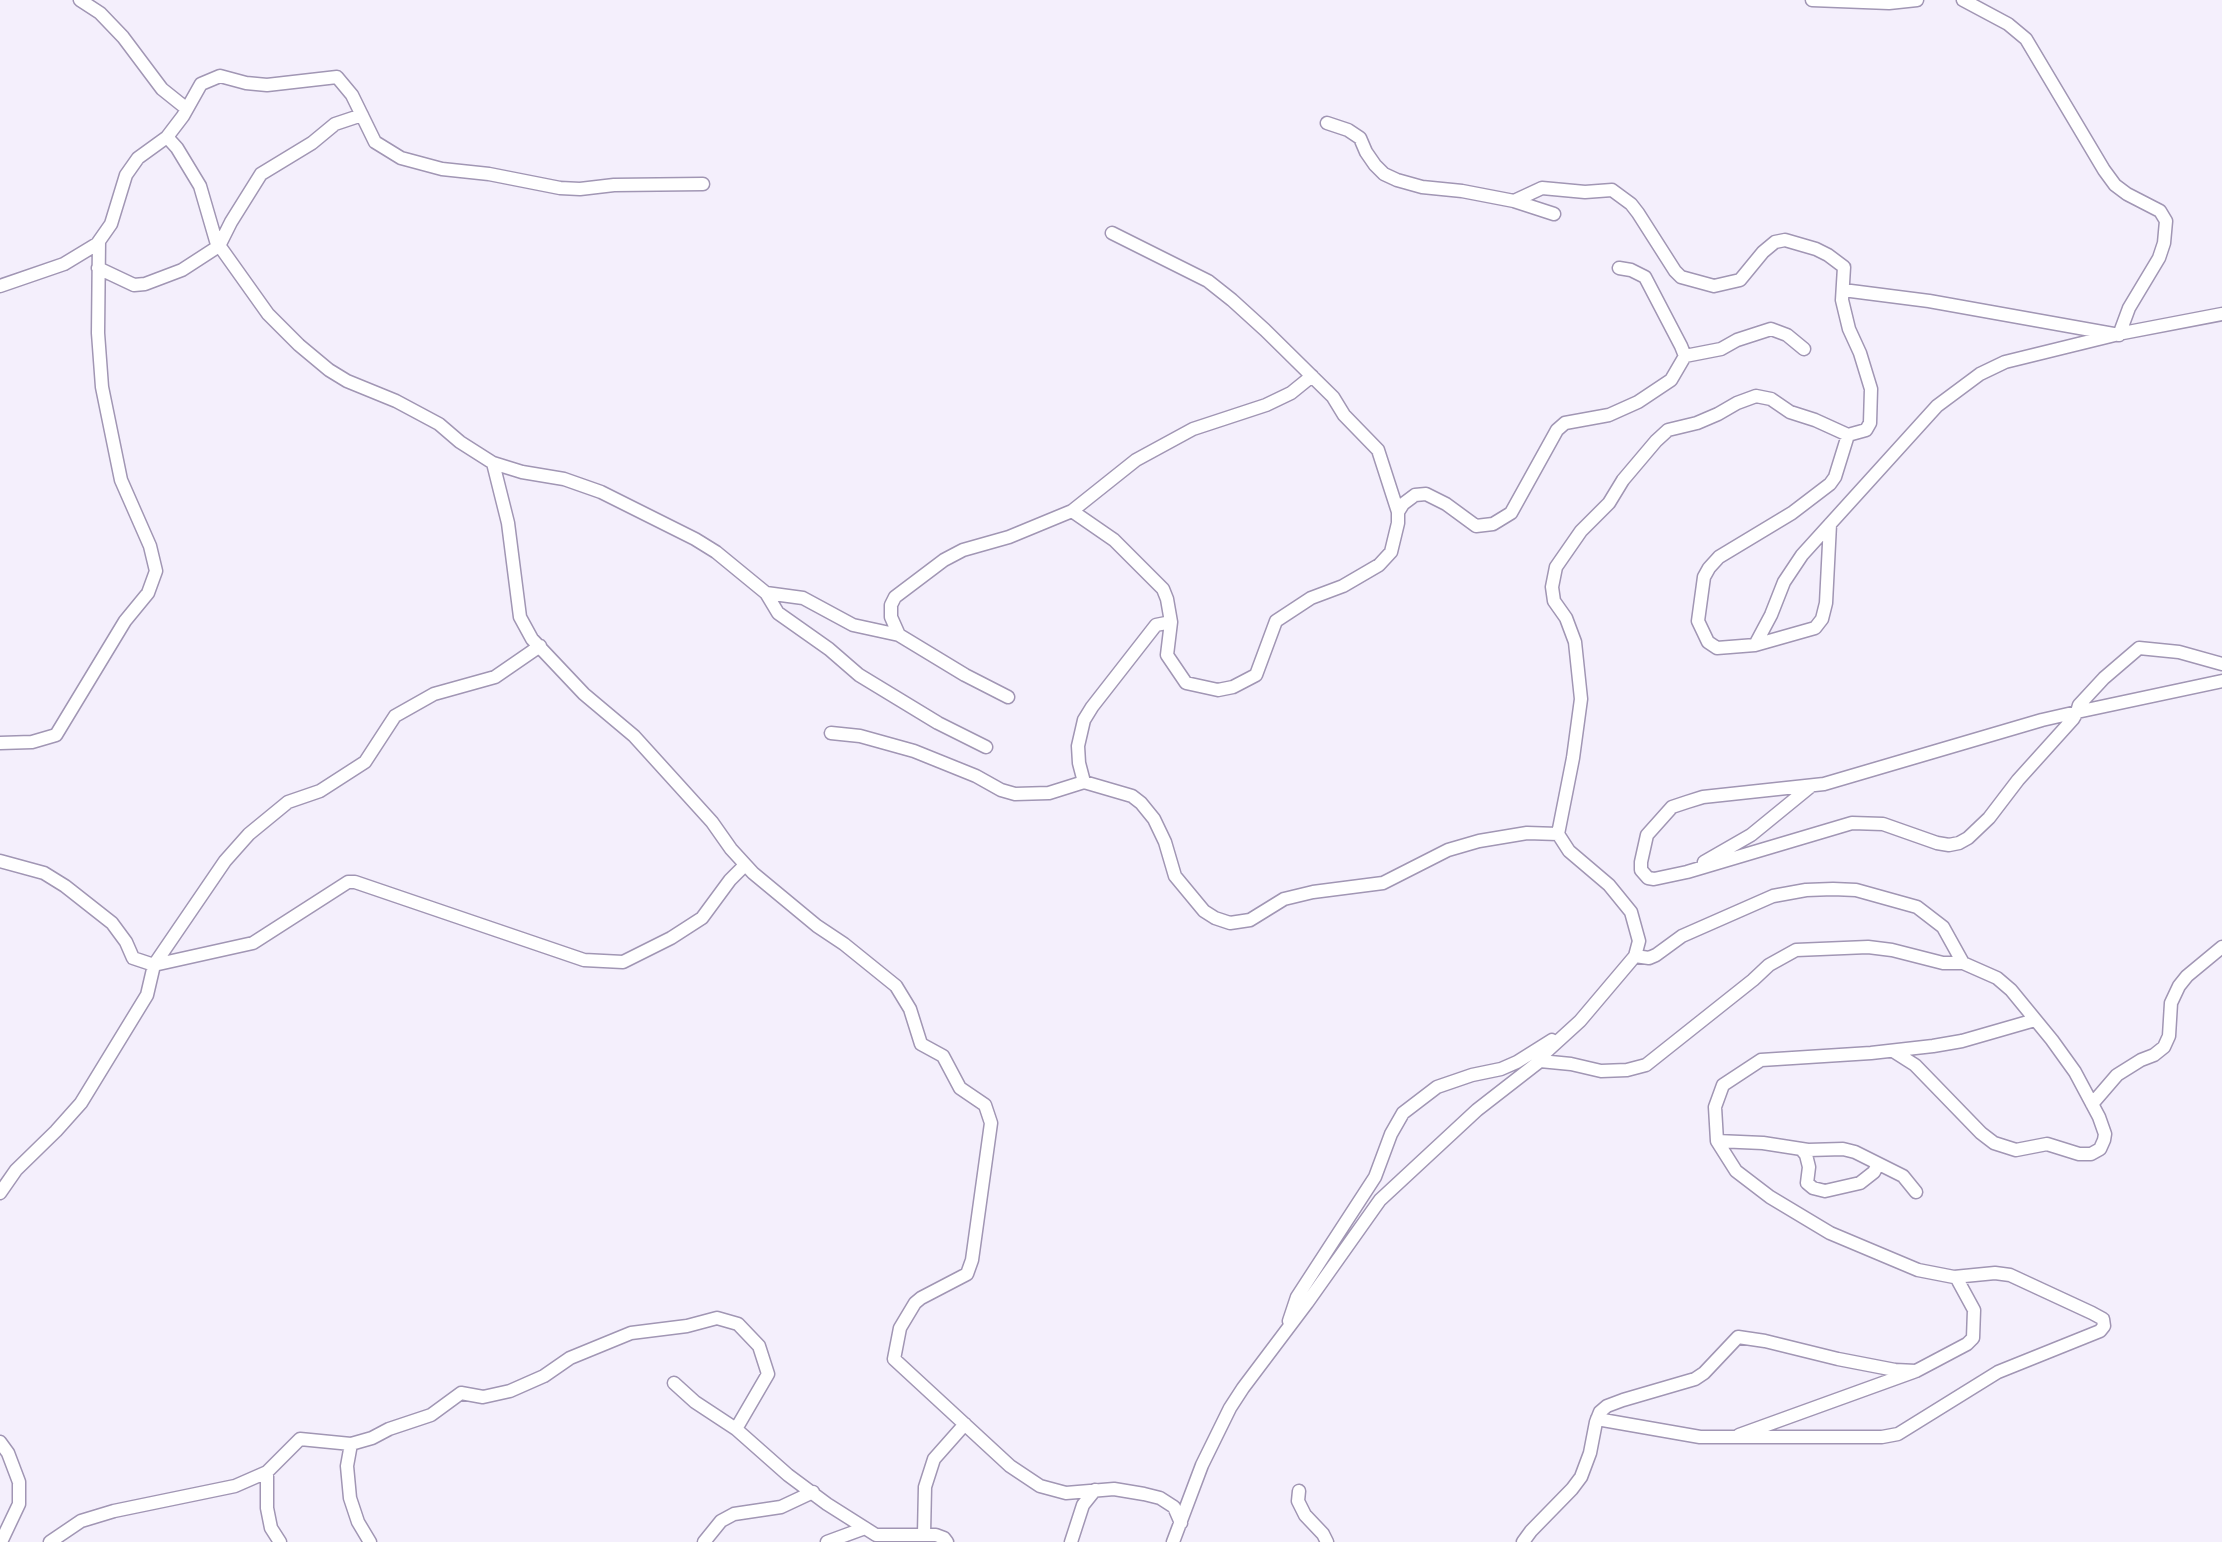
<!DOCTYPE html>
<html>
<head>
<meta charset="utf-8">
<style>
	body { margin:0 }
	canvas { display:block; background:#f4effc }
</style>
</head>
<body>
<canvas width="2222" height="1542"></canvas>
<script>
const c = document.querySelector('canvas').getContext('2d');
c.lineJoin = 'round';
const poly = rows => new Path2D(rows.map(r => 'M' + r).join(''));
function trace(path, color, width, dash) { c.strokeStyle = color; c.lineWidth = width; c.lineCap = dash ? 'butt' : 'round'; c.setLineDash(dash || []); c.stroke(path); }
const minor = poly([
	[80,0,100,13,123,37,162,89,187,109],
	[1812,0,1889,3,1917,0],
	[1327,123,1348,130,1360,138,1366,152,1375,165,1384,174,1397,180,1422,187,1462,191,1514,201,1554,214],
	[167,137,177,148,200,186,216,241,268,314,299,345,329,370,347,381,396,401,439,424,460,442,493,463,522,472,564,479,601,492,695,539,716,552,766,593,778,613,829,649,859,675,938,723,986,747],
	[98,268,134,285,145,284,182,270,219,246,231,222,261,174,312,143,335,124,362,115],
	[0,286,64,264,97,244,111,224,126,175,138,158,167,137,183,116,201,84,220,76,246,83,267,85,337,77,352,95,375,142,401,158,442,169,489,174,560,188,580,189,614,185,703,184],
	[1843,290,1929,301,2119,335,2129,308,2159,258,2164,243,2166,221,2160,211,2127,194,2115,185,2104,170,2026,39,2008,24,1963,0],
	[1685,356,1721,349,1737,340,1771,329,1787,335,1804,349],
	[493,463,508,523,520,617,532,639,584,694,634,736,712,822,731,849,753,873,817,926,844,944,896,986,910,1009,921,1044,943,1056,960,1088,985,1105,991,1123,972,1260,967,1274,921,1298,915,1303,900,1328,894,1359,1010,1466,1040,1486,1066,1493,1114,1489,1144,1494,1160,1498,1174,1507,1181,1523],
	[1072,511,1114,540,1163,589,1167,599,1171,622,1167,655,1186,683,1218,690,1233,687,1256,675,1276,621,1311,598,1343,586,1379,565,1391,552,1398,523,1398,512,1378,450,1344,415,1333,397,1265,330,1232,300,1208,281,1112,233],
	[1398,512,1403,504,1415,495,1426,494,1446,504,1476,526,1493,524,1511,513,1557,430,1565,423,1609,415,1638,402,1671,380,1685,356,1681,346,1645,277,1631,270,1619,268],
	[1830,524,1826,603,1822,619,1815,628,1755,645,1717,648,1708,642,1698,621,1704,577,1709,568,1719,557,1792,513,1830,484,1835,477,1848,435],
	[766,593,803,598,853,625,899,635,965,675,1008,697],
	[899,635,891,617,891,605,895,597,944,560,963,550,1009,537,1072,511,1136,460,1193,429,1266,405,1291,393,1312,376],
	[1755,645,1771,615,1784,582,1802,555,1937,406,1980,374,2005,362,2123,333,2222,314],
	[2222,664,2179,652,2139,648,2104,678,2079,705,2077,712,2073,719,2018,780,1989,818,1968,838,1959,843,1949,845,1937,843,1883,824,1852,823,1687,872,1654,879,1648,878,1641,870,1641,862,1647,835,1672,807,1687,802,1703,797,1824,784,2042,720,2077,712,2222,681],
	[831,733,860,736,914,751,976,776,1001,790,1015,794,1049,793,1084,782,1132,796,1141,803,1154,819,1165,842,1175,876,1204,911,1215,918,1230,923,1250,920,1284,899,1313,892,1383,883,1448,850,1479,841,1527,833,1558,834],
	[0,743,32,742,56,735,125,621,148,593,156,571,150,546,121,480,102,387,98,333,99,241],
	[1084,782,1079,763,1078,746,1084,720,1092,707,1156,625,1171,622],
	[0,861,44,873,65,886,112,923,126,942,133,958,154,965,253,943,348,882,355,882,584,960,623,962,671,938,702,918,730,880,745,865],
	[1704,862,1751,835,1811,786],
	[1635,956,1649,958,1656,955,1682,936,1773,896,1806,890,1833,889,1856,890,1917,907,1943,927,1963,963],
	[1540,1061,1571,1064,1601,1071,1627,1070,1646,1065,1753,980,1769,965,1796,950,1868,947,1892,950,1943,963,1963,963,1997,978,2011,990,2052,1040,2075,1072,2099,1117,2105,1134,2104,1140,2100,1149,2091,1154,2079,1154,2047,1144,2016,1150,1994,1143,1981,1133,1915,1065,1893,1051],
	[2092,1104,2117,1075,2141,1060,2154,1055,2164,1047,2169,1036,2171,1003,2179,986,2187,976,2222,947],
	[1717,1141,1763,1143,1808,1150,1843,1149,1855,1152,1903,1176,1916,1192],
	[1801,1149,1806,1155,1809,1167,1807,1183,1813,1188,1825,1191,1860,1183,1874,1172,1878,1164],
	[0,1193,16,1170,56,1131,81,1103,147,995,154,965,225,861,249,834,288,802,320,791,365,762,395,716,434,694,495,677,540,646],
	[1289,1321,1297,1297,1375,1177,1391,1134,1403,1113,1437,1087,1472,1075,1501,1069,1517,1062,1552,1040],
	[674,1383,695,1402,736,1429,788,1475,827,1504,876,1535,936,1535,944,1538,947,1542],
	[1597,1419,1700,1437,1882,1437,1898,1434,1998,1372,2100,1331,2104,1326,2103,1319,2092,1313,2010,1275,1995,1273,1954,1277,1918,1270,1830,1233,1770,1197,1736,1171,1717,1141,1715,1107,1723,1085,1761,1060,1871,1053,1933,1046,1962,1041,2035,1020],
	[1739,1435,1916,1371,1967,1344,1973,1338,1974,1310,1956,1277],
	[0,1442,8,1453,19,1482,19,1504,1,1542],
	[351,1444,347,1466,350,1498,358,1522,370,1542],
	[267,1472,267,1508,271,1528,280,1542],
	[1299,1491,1298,1501,1305,1515,1323,1534,1327,1542],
	[924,1534,925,1487,934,1459,965,1424],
	[50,1542,81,1521,114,1511,235,1486,267,1472,300,1439,351,1444,372,1438,389,1429,431,1415,461,1393,483,1397,510,1391,544,1376,570,1358,631,1333,687,1326,717,1318,738,1324,759,1346,768,1374,736,1429],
	[704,1542,721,1521,734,1514,781,1507,813,1492],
	[827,1542,865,1528],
	[1071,1542,1083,1505,1095,1490],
	[1173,1542,1202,1465,1230,1408,1243,1388,1307,1303,1380,1200,1477,1110,1540,1061,1546,1052,1580,1021,1635,956,1639,941,1631,912,1609,885,1569,851,1558,834,1573,758,1581,699,1575,642,1566,618,1554,601,1552,587,1556,567,1581,531,1609,503,1623,480,1656,441,1668,430,1697,423,1718,414,1737,403,1756,396,1771,399,1790,412,1815,420,1848,435,1866,430,1870,423,1871,389,1860,353,1849,329,1842,300,1844,267,1828,255,1816,249,1785,240,1775,242,1763,252,1740,280,1714,286,1681,277,1675,271,1638,213,1631,204,1612,190,1585,192,1542,188,1514,201],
	[1523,1542,1531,1531,1572,1489,1581,1477,1590,1453,1596,1422,1600,1412,1607,1406,1623,1400,1695,1379,1704,1373,1738,1337,1765,1341,1838,1359,1895,1370,1916,1371]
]);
trace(minor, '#a196b4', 15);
trace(minor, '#fff', 12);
</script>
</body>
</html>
